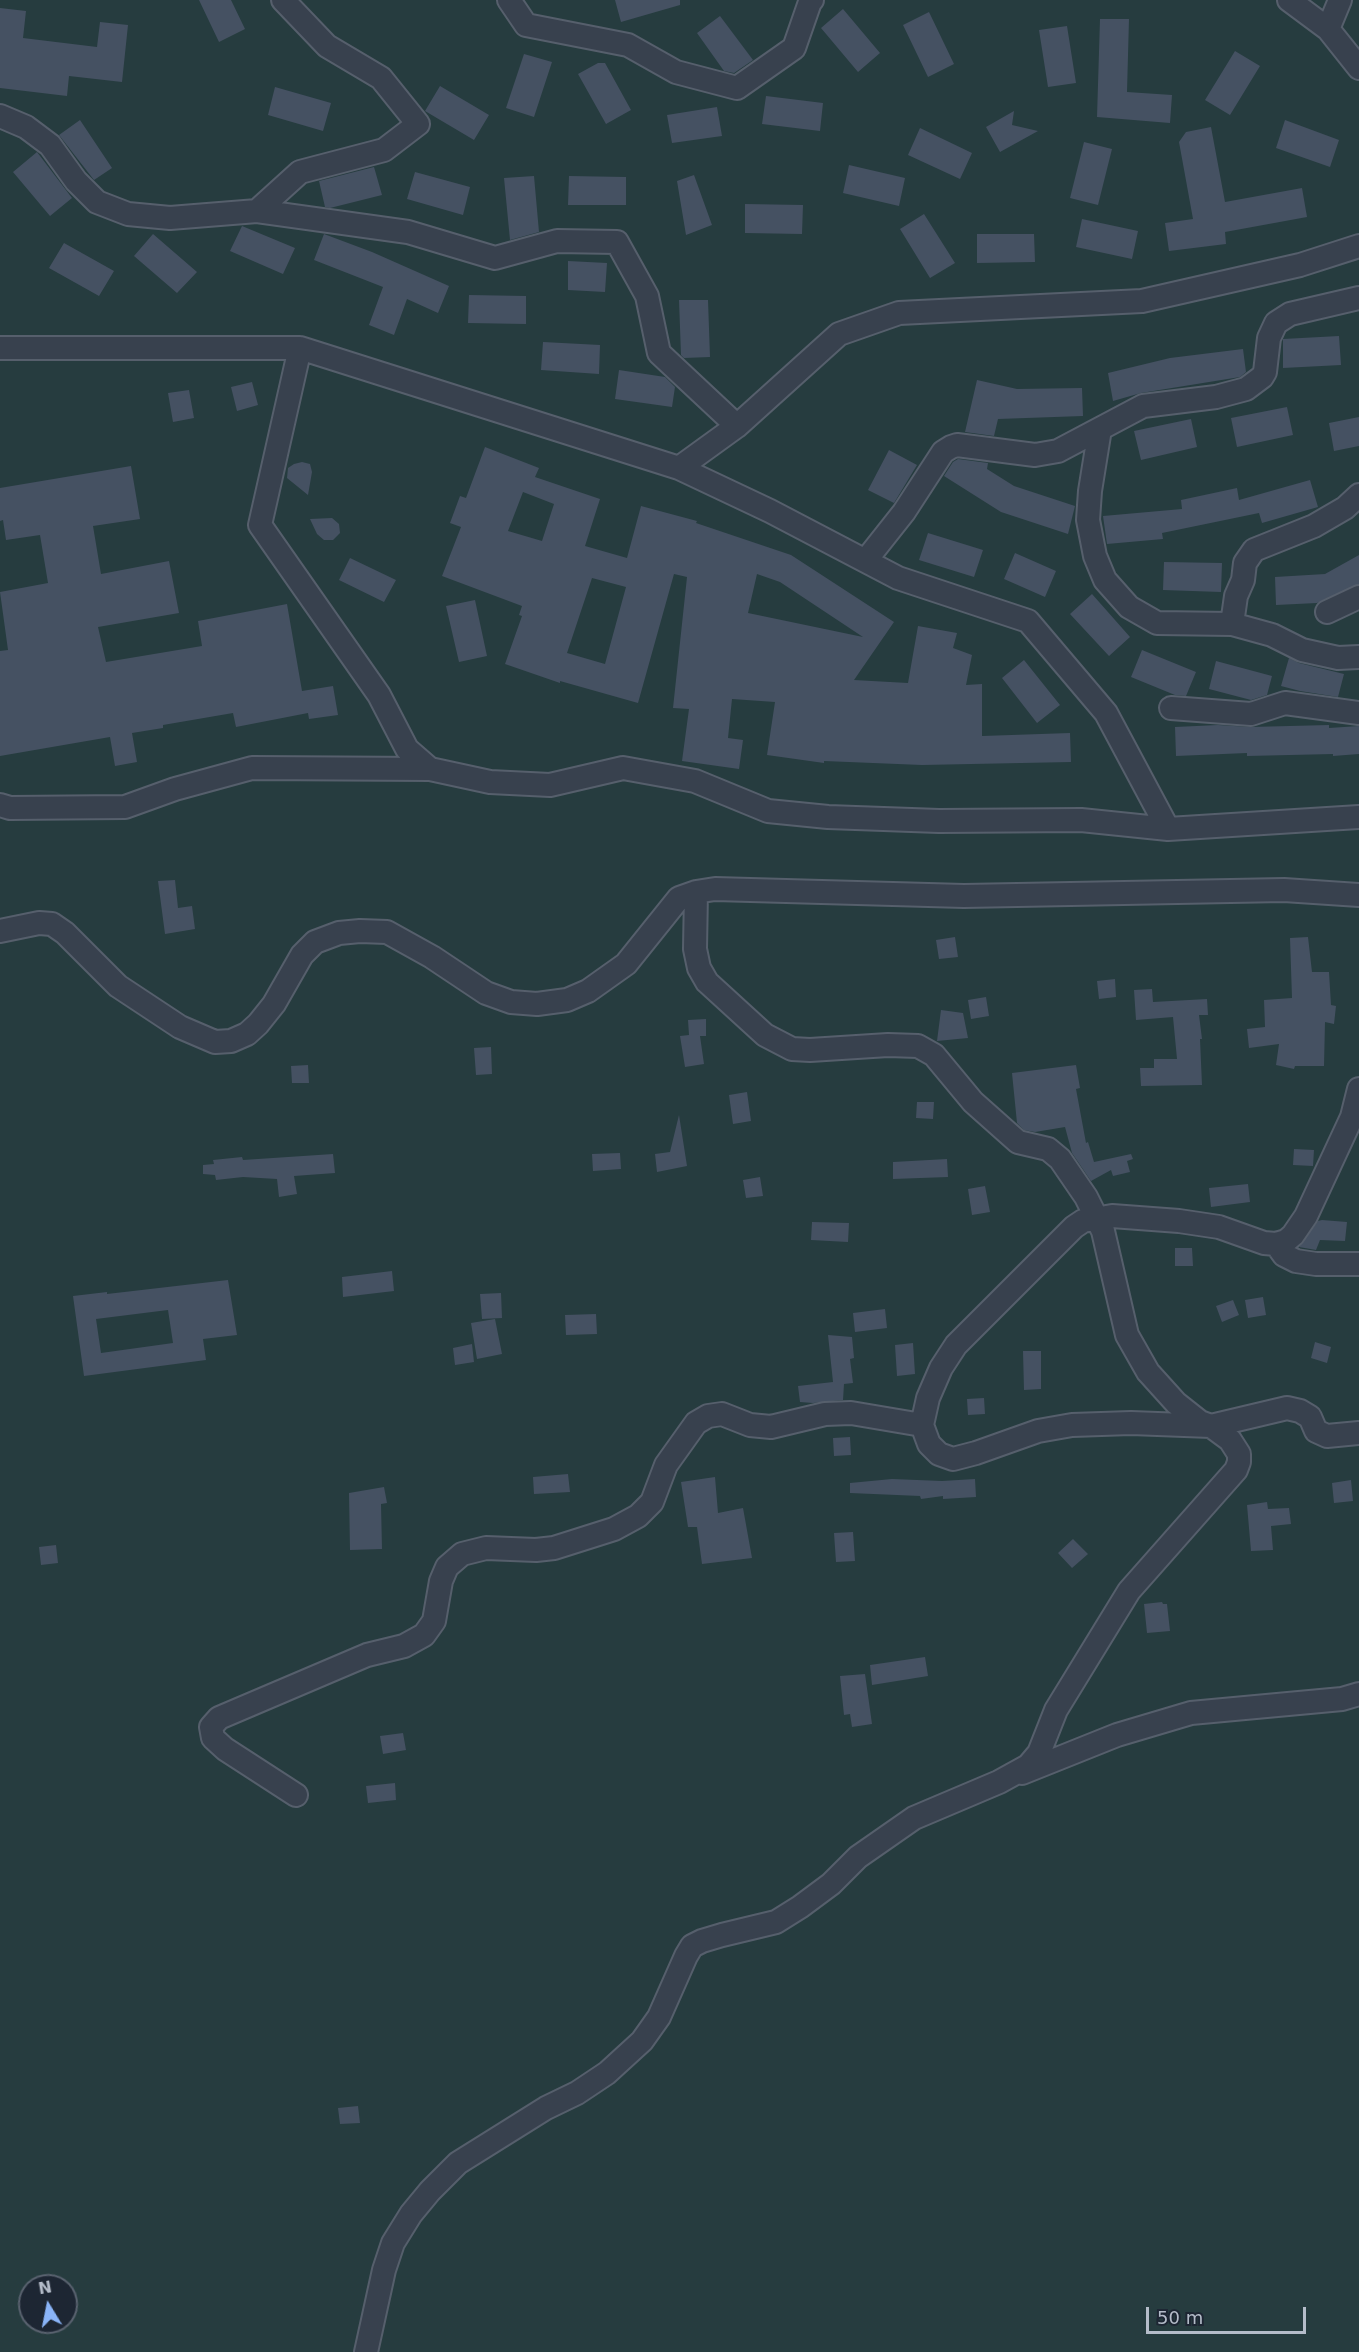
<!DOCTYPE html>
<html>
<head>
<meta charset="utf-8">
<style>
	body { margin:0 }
	#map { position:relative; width:1359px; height:2352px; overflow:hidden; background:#242f3e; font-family:"DejaVu Sans",sans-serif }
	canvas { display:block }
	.north { position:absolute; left:18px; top:2274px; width:60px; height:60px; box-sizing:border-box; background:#1d2633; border:2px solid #59626f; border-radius:50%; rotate:350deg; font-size:16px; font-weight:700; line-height:24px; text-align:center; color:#b4bcc9 }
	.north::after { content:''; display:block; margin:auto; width:21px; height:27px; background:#8ab4f8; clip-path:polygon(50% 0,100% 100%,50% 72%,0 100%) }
	.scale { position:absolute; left:1146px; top:2307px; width:160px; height:27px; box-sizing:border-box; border:3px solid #b4bcc9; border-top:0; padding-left:8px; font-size:18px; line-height:21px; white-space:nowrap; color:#b4bcc9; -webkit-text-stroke:4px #1d2633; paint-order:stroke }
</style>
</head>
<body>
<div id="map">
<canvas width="1359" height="2352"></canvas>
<div class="north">N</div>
<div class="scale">50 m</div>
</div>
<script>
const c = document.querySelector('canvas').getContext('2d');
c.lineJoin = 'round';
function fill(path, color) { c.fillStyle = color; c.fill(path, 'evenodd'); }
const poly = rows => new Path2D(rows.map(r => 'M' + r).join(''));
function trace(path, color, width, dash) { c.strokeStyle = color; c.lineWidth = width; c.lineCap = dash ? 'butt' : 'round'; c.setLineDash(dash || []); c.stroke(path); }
const green = poly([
	[0,0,1359,0,1359,2352,0,2352],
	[30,2286,66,2286,66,2322,30,2322]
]);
const building = poly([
	[199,0,231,0,245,29,219,42],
	[615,0,680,0,680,5,621,22],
	[0,8,26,11,23,38,97,47,100,22,128,25,122,82,69,76,67,96,0,88],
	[843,9,880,53,858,72,821,28],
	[929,12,954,64,928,77,903,25],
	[720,16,753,60,734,73,724,71,697,33],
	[1100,19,1129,19,1127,92,1172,95,1170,123,1097,117],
	[1067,26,1076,83,1048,87,1039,30],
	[1235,51,1260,66,1230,115,1205,100],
	[524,54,552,62,534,117,506,108],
	[598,63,605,63,631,110,606,124,578,74],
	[440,86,489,115,474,140,425,111],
	[275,87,331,103,323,131,268,115],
	[766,96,823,103,820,131,762,124],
	[717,107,722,136,672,143,667,115],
	[1014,111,1012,125,1038,131,1000,152,986,127],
	[80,120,112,168,94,180,59,135],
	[1285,120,1339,140,1330,167,1276,148],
	[1211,127,1225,202,1302,188,1307,217,1225,232,1226,244,1169,251,1165,223,1193,219,1179,142,1186,132],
	[920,128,972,153,960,179,908,155],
	[1084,142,1112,149,1098,205,1070,198],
	[37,152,72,198,50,216,13,172],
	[849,165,905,178,899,206,843,193],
	[374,167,382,195,330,208,325,207,319,181],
	[415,172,470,187,463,215,407,199],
	[694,175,712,225,686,235,677,181],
	[534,176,539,232,510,240,504,178],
	[569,176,626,177,626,205,568,205],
	[745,204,803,205,802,234,745,233],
	[924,214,955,263,930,278,900,229],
	[1082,219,1138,231,1132,259,1076,247],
	[242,226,295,248,283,274,230,251],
	[153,234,197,272,177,293,134,256],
	[324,234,372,252,449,286,438,313,407,299,394,335,369,325,383,287,314,260],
	[977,234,1034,234,1035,262,977,263],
	[64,243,114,271,99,296,49,268],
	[568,261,607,263,605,292,568,290],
	[469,295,526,296,526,324,468,323],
	[679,300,708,300,710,357,684,358,681,355],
	[1339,336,1341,365,1283,368,1283,339],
	[543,342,600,345,599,374,541,370],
	[1243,349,1246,372,1240,377,1141,393,1113,401,1108,373,1170,358],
	[619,370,665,377,675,387,672,407,615,399],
	[977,380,1017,389,1082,388,1083,416,998,419,994,436,965,432],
	[252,382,258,405,237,411,231,387],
	[189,390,194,418,173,422,168,393],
	[1287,407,1293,435,1237,447,1231,418],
	[1359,417,1359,446,1334,451,1329,423],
	[1191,419,1197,447,1141,460,1134,431],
	[485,447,539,468,535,477,600,499,585,546,627,558,641,506,697,521,696,523,791,555,894,622,854,680,908,683,918,626,957,633,953,648,972,655,966,685,982,684,982,736,1070,733,1071,762,922,765,824,761,824,763,767,755,775,702,732,699,728,738,743,740,739,769,682,761,689,709,673,708,687,577,674,574,638,703,560,681,560,683,505,664,522,616,519,615,522,606,442,576,461,527,450,523,460,496,466,498],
	[523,492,554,504,542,541,508,531],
	[757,574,780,582,863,637,748,613],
	[592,578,626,587,605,664,567,653],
	[889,450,917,465,894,503,868,490],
	[958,459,988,463,987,469,1014,486,1075,506,1068,534,1001,512,944,476,953,462],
	[302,462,310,464,312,472,308,495,287,478,288,468,294,464],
	[131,466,140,519,93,526,101,574,169,561,179,613,98,627,106,662,202,646,198,621,287,604,302,691,333,686,338,715,309,719,308,713,236,727,233,713,163,725,163,728,132,733,137,762,115,766,110,737,0,756,0,651,8,650,0,592,48,583,40,535,6,540,3,520,0,521,0,488],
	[1310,480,1318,507,1262,523,1259,513,1162,533,1163,539,1107,544,1103,516,1182,509,1181,500,1237,488,1239,500],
	[332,518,339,524,340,533,333,540,324,540,317,534,310,519],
	[928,533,983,550,974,577,919,560],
	[1015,553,1056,571,1045,597,1004,579],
	[1359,555,1359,584,1317,603,1276,605,1275,577,1325,574],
	[350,558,396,580,384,602,339,580],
	[1164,562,1222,563,1221,592,1163,590],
	[1092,594,1130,637,1109,656,1070,614],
	[475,600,487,656,459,662,446,606],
	[1142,650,1196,672,1186,696,1175,695,1131,677],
	[1289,658,1299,663,1344,674,1338,697,1300,691,1281,686],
	[1024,660,1060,705,1037,723,1002,678],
	[1216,661,1272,676,1267,695,1251,700,1209,689],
	[1218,725,1250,727,1329,725,1329,728,1359,726,1359,754,1333,756,1333,754,1247,756,1247,753,1176,756,1175,727],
	[175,880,178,908,192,906,195,929,165,934,158,881],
	[955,937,958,957,939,959,936,940],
	[1308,937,1312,972,1329,972,1331,1005,1336,1006,1334,1024,1325,1022,1324,1066,1295,1066,1294,1069,1276,1065,1279,1044,1249,1048,1247,1029,1265,1027,1264,1000,1292,998,1290,938],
	[1115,979,1116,997,1099,999,1097,981],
	[1152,989,1153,1002,1207,999,1208,1015,1199,1015,1202,1039,1200,1039,1202,1085,1141,1086,1140,1068,1154,1068,1154,1059,1177,1059,1173,1017,1136,1020,1134,990],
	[986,997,989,1016,971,1019,968,1000],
	[941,1010,963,1013,968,1038,937,1041],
	[706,1019,706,1036,700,1036,704,1064,685,1067,680,1036,689,1035,688,1020],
	[491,1047,492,1074,476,1075,474,1048],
	[308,1065,309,1083,292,1083,291,1066],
	[1076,1065,1080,1088,1076,1089,1086,1143,1088,1142,1094,1162,1131,1154,1133,1159,1127,1161,1130,1172,1113,1176,1111,1170,1091,1181,1072,1153,1065,1127,1035,1132,1024,1130,1017,1123,1012,1073],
	[747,1092,751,1121,733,1124,729,1095],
	[917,1102,934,1102,933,1119,916,1118],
	[679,1115,687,1166,657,1172,655,1154,670,1152],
	[1294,1149,1314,1150,1313,1166,1293,1165],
	[620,1153,621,1169,593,1171,592,1154],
	[333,1154,335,1173,294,1176,297,1194,279,1197,277,1179,243,1177,216,1180,215,1175,203,1174,203,1165,214,1164,213,1160,242,1157,243,1160],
	[947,1159,948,1177,893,1179,893,1162],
	[760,1177,763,1196,746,1198,743,1180],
	[1248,1184,1250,1202,1211,1207,1209,1188],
	[985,1186,990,1212,972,1215,968,1189],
	[1322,1220,1347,1222,1345,1241,1320,1240,1316,1250,1299,1247,1318,1221],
	[812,1222,849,1223,848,1242,811,1240],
	[1175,1248,1192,1248,1193,1266,1175,1266],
	[392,1271,394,1291,343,1297,342,1277],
	[228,1280,237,1335,203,1339,206,1360,84,1376,73,1296,107,1292,107,1294],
	[168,1310,173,1343,101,1353,96,1319],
	[501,1293,502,1318,482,1319,480,1294],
	[1263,1297,1266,1315,1248,1318,1245,1300],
	[1233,1300,1239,1315,1222,1322,1216,1306],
	[885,1309,887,1328,855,1332,853,1313],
	[596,1314,597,1334,566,1335,565,1315],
	[495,1319,502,1354,477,1359,471,1323],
	[828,1335,852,1337,854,1358,850,1359,853,1383,844,1384,843,1400,813,1403,800,1402,798,1386,833,1382],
	[1315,1342,1331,1347,1327,1363,1311,1358],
	[913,1343,915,1374,897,1376,895,1345],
	[472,1344,474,1362,455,1365,453,1348],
	[1023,1351,1041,1351,1041,1389,1024,1390],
	[984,1398,985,1414,968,1415,967,1399],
	[850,1437,851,1455,834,1456,833,1438],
	[568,1474,570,1492,534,1494,533,1477],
	[715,1477,718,1513,743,1508,752,1558,702,1564,697,1527,688,1527,681,1482],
	[892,1479,942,1481,975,1479,976,1497,943,1499,943,1496,921,1499,920,1496,850,1493,850,1483],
	[1351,1480,1353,1501,1334,1503,1332,1483],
	[384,1487,387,1503,381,1504,382,1549,350,1550,349,1493],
	[1267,1502,1268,1509,1289,1508,1291,1524,1271,1526,1273,1550,1251,1551,1247,1505],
	[853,1532,855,1561,836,1562,834,1533],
	[1073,1539,1088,1554,1072,1568,1058,1553],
	[56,1545,58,1563,41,1565,39,1547],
	[1162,1602,1163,1604,1167,1604,1170,1631,1147,1633,1144,1604],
	[925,1657,928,1676,872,1685,870,1665],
	[865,1674,872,1724,852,1727,850,1714,844,1715,840,1676],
	[403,1733,406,1750,383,1754,380,1736],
	[395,1783,396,1800,368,1803,366,1786],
	[358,2106,360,2123,340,2124,338,2108]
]);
const minor = poly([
	[509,0,526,25,628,45,676,72,737,88,794,48,810,2,812,0],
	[1289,0,1328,29,1359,68],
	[1328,29,1340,0],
	[0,116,26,127,50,145,76,181,97,202,128,214,170,218,257,211,408,232,495,258,557,241,617,242,647,296,659,353,737,426],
	[257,211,300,172,384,150,418,124,381,78,327,46,283,0],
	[0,348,300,348,679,468,770,511,898,578,1028,621,1106,713,1168,829],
	[300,348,260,525,379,695,407,749,430,769],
	[1100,429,1090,491,1088,520,1095,556,1105,580,1129,607,1157,623,1232,624,1272,635,1302,650,1338,658,1359,657],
	[679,468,737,426,839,334,899,313,1142,301,1300,265,1359,246],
	[866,560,904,512,943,452,951,447,957,445,1035,455,1058,451,1143,406,1216,397,1246,389,1262,377,1265,372,1269,338,1276,323,1290,314,1359,298],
	[1327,612,1359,597],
	[1232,624,1236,596,1243,580,1245,563,1254,550,1314,526,1345,508,1359,495],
	[1171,708,1251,714,1285,703,1359,713],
	[0,805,10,808,125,807,175,789,252,768,430,769,490,782,550,785,623,768,695,781,768,811,828,817,939,821,1081,820,1168,829,1359,817],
	[0,931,39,923,52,924,65,933,118,986,180,1027,215,1042,231,1041,247,1034,258,1024,274,1004,302,955,315,942,339,933,360,931,387,932,432,957,486,993,511,1002,537,1004,567,1000,588,991,626,964,679,898,696,892,715,889,964,896,1284,890,1359,895],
	[1359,1089,1352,1117,1306,1216,1293,1235,1286,1241,1276,1244,1264,1243,1219,1227,1179,1221,1112,1216,1083,1221,1074,1227,956,1345,941,1368,928,1398,922,1425,929,1444,939,1454,953,1459,976,1453,1038,1431,1072,1425,1131,1423,1211,1426,1287,1408,1300,1411,1310,1417,1316,1431,1327,1436,1359,1433],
	[1276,1244,1284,1255,1296,1261,1316,1264,1359,1264],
	[1022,1773,1117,1735,1191,1713,1342,1699,1359,1694],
	[296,1795,225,1749,213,1738,211,1727,219,1718,367,1655,404,1646,424,1635,434,1621,441,1581,447,1567,462,1554,486,1548,536,1550,554,1548,614,1529,638,1516,652,1502,666,1465,696,1423,708,1416,722,1414,750,1425,771,1427,825,1414,851,1413,922,1425],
	[366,2352,384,2270,393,2243,411,2214,430,2191,458,2163,546,2108,577,2093,607,2073,642,2041,659,2017,686,1956,692,1946,702,1941,722,1935,776,1922,800,1907,831,1884,858,1857,914,1818,999,1782,1028,1766,1039,1753,1056,1710,1129,1591,1236,1470,1239,1462,1239,1454,1230,1440,1211,1426,1200,1422,1176,1403,1148,1372,1127,1335,1103,1231,1086,1197,1060,1159,1048,1149,1018,1142,973,1102,934,1055,918,1046,888,1045,810,1050,792,1049,765,1035,707,982,699,968,695,949,696,892]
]);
fill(green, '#263c3f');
fill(building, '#455162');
trace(minor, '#565f6c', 26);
trace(minor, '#38414e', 22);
</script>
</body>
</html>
